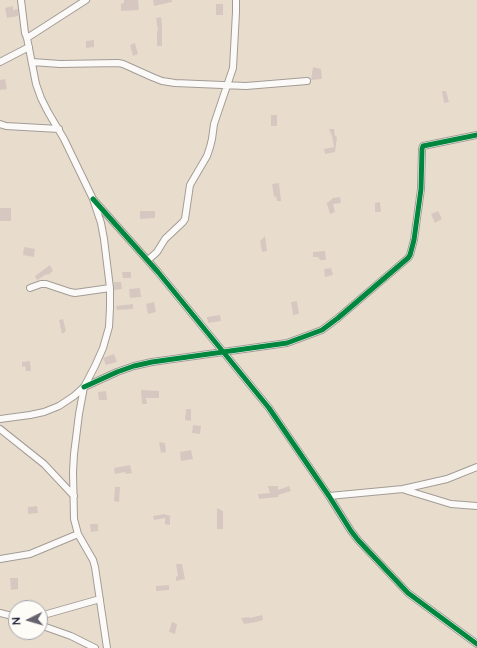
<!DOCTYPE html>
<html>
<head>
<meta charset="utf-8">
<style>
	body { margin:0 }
	#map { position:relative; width:477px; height:648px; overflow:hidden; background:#e8ddcd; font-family:"Architects Daughter",sans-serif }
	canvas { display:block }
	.north { position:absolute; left:8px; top:600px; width:40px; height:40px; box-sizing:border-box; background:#fdfcf7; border:1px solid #a5a5ac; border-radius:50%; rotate:265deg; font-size:11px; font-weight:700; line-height:16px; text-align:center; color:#22223b }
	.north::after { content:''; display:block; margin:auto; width:14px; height:18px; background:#67636e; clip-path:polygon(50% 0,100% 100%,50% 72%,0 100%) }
</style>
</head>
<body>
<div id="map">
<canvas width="477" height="648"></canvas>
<div class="north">N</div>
</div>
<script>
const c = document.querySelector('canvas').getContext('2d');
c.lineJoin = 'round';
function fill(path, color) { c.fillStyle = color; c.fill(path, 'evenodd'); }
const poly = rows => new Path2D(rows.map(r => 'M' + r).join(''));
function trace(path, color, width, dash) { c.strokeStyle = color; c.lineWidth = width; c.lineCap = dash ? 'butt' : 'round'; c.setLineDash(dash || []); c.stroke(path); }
const building = poly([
	[124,0,138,0,139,10,121,11,121,4,124,3],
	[153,0,172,0,172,2,154,6],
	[216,4,223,4,223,15,216,15],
	[13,6,13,10,18,9,18,16,7,18,5,8],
	[161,17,162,24,162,46,157,46,157,31,158,31,156,18],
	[94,40,94,47,86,48,86,41],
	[135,43,138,54,133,56,130,45],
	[313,67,321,69,322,79,311,80],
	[5,79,7,89,0,90,0,80],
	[442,91,446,91,449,102,444,103],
	[271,115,277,115,277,126,271,126],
	[329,129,334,129,335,136,337,137,335,152,325,154,324,149,334,147,332,136],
	[279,183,281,201,277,201,276,196,274,197,272,184],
	[340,197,341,203,333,204,335,212,330,214,327,204,326,204,333,198],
	[380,202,381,212,375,212,375,203],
	[0,208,11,208,11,221,0,221],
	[140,211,155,211,155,218,140,219],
	[438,211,442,219,435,223,431,214],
	[265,236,267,251,262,252,260,241],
	[24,247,35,249,34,257,23,255],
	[325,251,326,260,320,260,318,257,313,257,313,252],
	[50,265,53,271,48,275,47,274,37,280,35,276],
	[331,268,333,275,325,277,324,269],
	[122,272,131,272,131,278,123,278],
	[114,282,121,282,122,289,114,290],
	[140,288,141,297,130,298,129,289],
	[297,301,299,314,293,315,291,302],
	[154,302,156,312,148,314,146,304],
	[133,304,133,309,117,310,116,306],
	[220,315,221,321,208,323,207,317],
	[63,319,66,331,62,334,59,320],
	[114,354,117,362,106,365,103,358],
	[30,361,31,371,26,371,25,366,22,367,22,362],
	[141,390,159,391,159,398,146,398,147,404,142,404],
	[106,391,107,400,99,400,98,392],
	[186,409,191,409,191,421,185,420],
	[193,425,201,426,200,434,192,433],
	[159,442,165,443,166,452,161,453],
	[191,450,193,459,181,461,180,452],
	[130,465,132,473,126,474,125,472,115,474,114,468],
	[268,486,278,486,278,490,289,486,291,491,278,495,279,497,259,499,258,494,270,493],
	[115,487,120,487,119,502,114,501],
	[37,506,38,513,28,514,28,507],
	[217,508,223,511,223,529,217,529],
	[164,514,171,516,170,517,170,525,165,524,165,518,154,520,153,516],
	[90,524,98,524,98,531,91,532],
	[176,564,182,564,185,579,176,581,176,577,178,576],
	[10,578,18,578,18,589,11,590],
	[169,585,169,590,156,591,156,586],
	[262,615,263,620,256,622,244,624,241,618,249,617,250,618],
	[172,622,177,624,175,634,169,632]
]);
const minor = poly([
	[27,38,86,0],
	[0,62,29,47],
	[32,62,60,64,118,63,123,64,152,77,162,81,175,83,246,86,307,81],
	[0,124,6,126,59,129],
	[93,199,158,272,269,408,329,496,351,531,358,540,408,593,477,644],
	[148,260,157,252,165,239,183,222,185,219,190,185,207,156,210,147,212,139,214,124,233,68,236,12,236,0],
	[30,288,41,284,46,284,70,292,75,293,110,288],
	[84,387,117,372,134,366,152,362,287,343,322,330,338,318,408,258,410,255,414,240,421,189,422,149,423,146,477,135],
	[84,387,79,414,74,454,73,472,74,519,78,534,93,560,95,567,107,648],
	[0,419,30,415,44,412,59,406,74,396,84,387,95,366,103,348,109,327,110,308,110,288,104,239,101,223,93,199,64,139,48,112,41,98,36,84,27,38,25,33,21,0],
	[0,429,44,464,74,496],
	[405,490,451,504,477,506],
	[329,496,403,489,447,479,477,467],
	[0,559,30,554,78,534],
	[0,613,16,617],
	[40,616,100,599],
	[40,625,71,636,95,648]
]);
const cycleway = poly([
	[93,199,158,272,269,408,329,496,351,531,358,540,408,593,477,644],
	[84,387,117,372,134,366,152,362,287,343,322,330,338,318,408,258,410,255,414,240,421,189,422,149,423,146,477,135]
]);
fill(building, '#d6c8c0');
trace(minor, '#a29c96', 8);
trace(minor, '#fcfaf8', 6);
trace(cycleway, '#00873e', 5);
</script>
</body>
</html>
